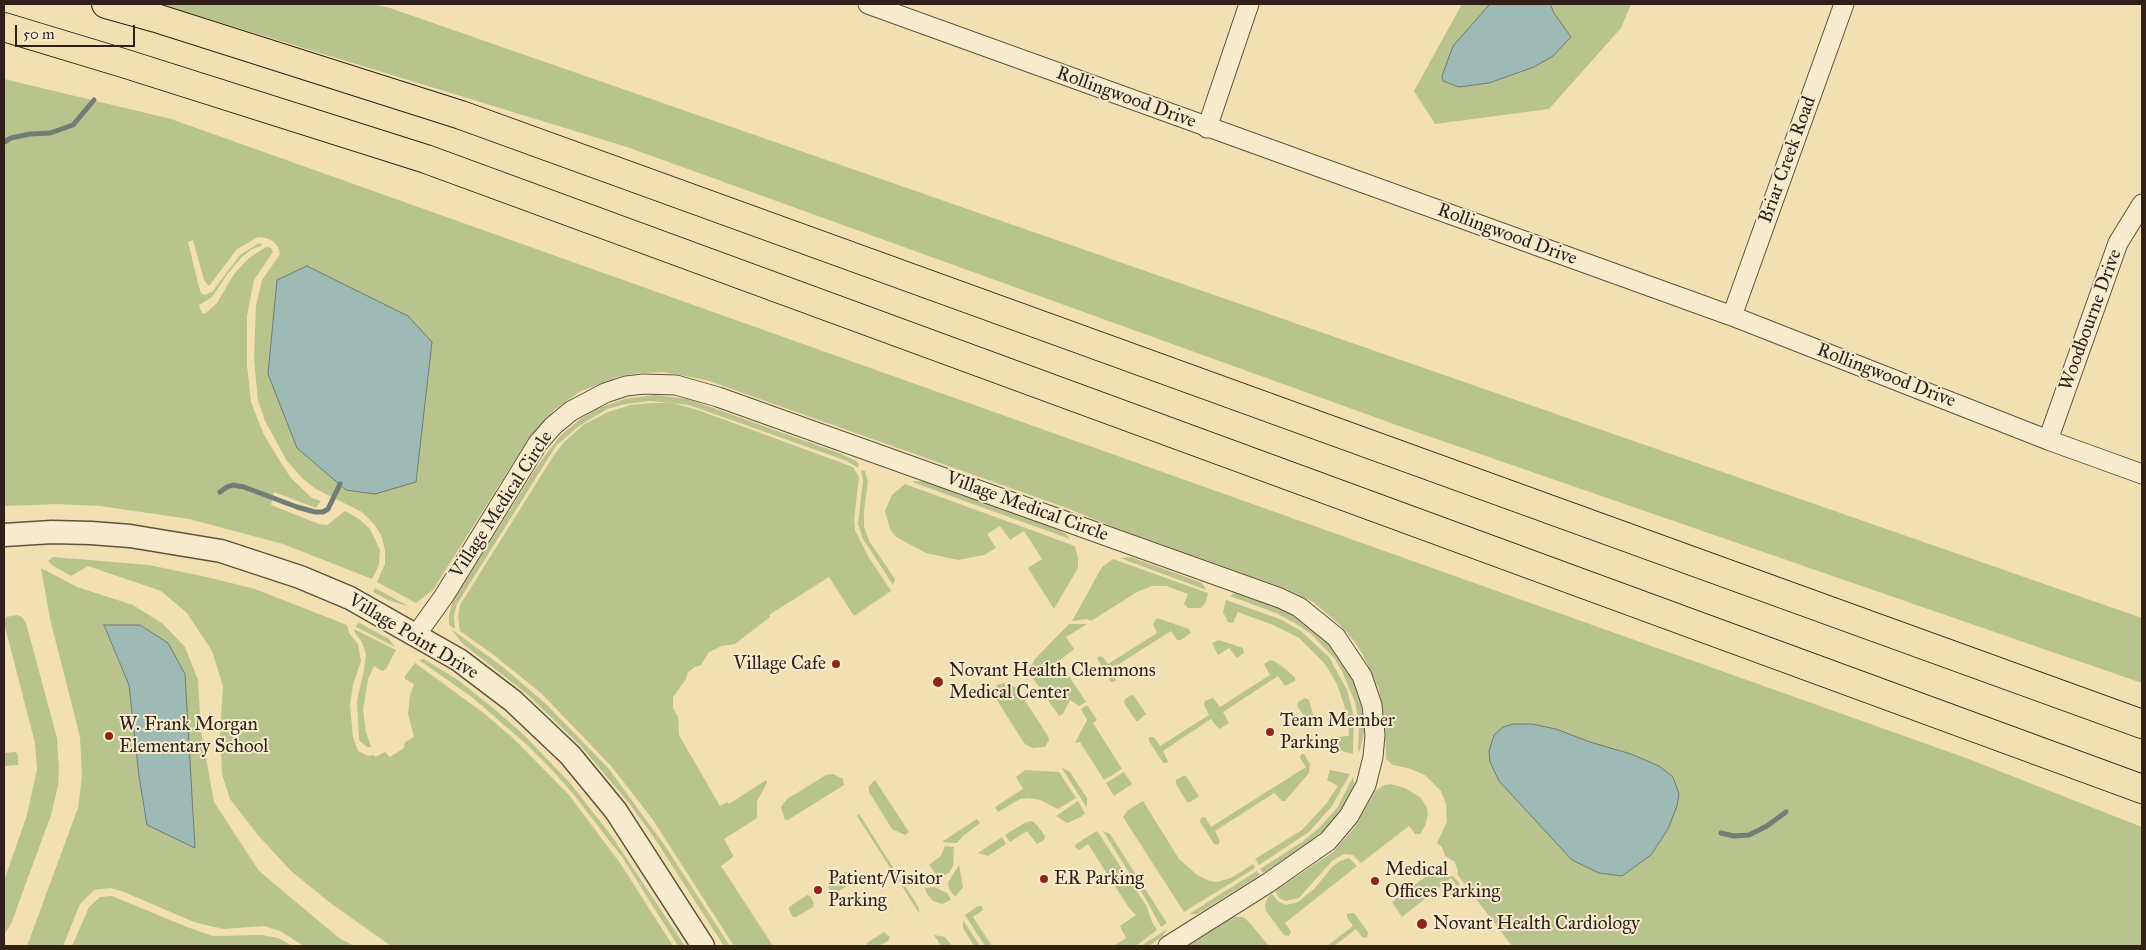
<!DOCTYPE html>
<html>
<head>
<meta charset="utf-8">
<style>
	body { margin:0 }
	#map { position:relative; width:2146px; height:950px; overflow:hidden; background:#f3e0b2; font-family:"IM FELL Great Primer",serif }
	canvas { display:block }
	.frame { position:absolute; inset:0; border:5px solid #302018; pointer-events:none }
	.scale { position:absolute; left:15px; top:25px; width:120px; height:22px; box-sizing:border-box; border:2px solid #302018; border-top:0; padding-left:6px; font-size:15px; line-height:18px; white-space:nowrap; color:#302018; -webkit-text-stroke:4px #f7ebcd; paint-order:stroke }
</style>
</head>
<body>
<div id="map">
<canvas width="2146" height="950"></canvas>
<div class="frame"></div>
<div class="scale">50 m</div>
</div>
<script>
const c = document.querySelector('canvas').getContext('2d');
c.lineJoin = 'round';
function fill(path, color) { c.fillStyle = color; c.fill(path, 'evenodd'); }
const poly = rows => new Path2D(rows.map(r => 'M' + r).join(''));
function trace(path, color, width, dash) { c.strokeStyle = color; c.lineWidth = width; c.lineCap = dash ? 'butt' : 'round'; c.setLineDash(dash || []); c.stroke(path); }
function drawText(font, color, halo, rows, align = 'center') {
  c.font = font + ' "IM FELL Great Primer",serif'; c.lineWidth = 4; c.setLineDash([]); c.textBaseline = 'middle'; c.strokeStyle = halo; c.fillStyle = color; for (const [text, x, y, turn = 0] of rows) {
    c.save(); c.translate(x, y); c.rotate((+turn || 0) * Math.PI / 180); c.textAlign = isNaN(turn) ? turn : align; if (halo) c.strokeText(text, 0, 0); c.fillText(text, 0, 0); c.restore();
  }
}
const green = poly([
	[160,4,372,4,390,8,2142,618,2142,683,1402,427,627,147],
	[1462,4,1631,4,1621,28,1549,109,1435,124,1414,91],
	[4,79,171,119,1966,758,2142,827,2142,946,1512,946,1457,874,1458,871,1455,862,1445,856,1442,847,1437,843,1447,822,1446,804,1441,791,1425,775,1411,769,1393,765,1386,759,1385,724,1379,689,1363,655,1354,641,1340,625,1313,602,1287,589,1116,528,1064,507,709,381,691,377,663,372,639,373,620,376,581,391,554,410,528,439,433,590,416,603,377,582,385,564,385,550,381,535,374,524,362,512,316,489,303,479,287,461,265,421,258,400,254,360,256,306,262,280,280,254,278,247,273,241,266,238,258,237,237,249,209,286,204,280,193,240,188,242,199,287,201,293,205,295,212,292,240,255,259,243,263,245,252,249,242,257,229,272,212,297,199,305,200,309,203,314,207,312,217,303,234,274,249,258,266,247,271,248,273,252,254,280,247,316,247,365,251,402,264,435,283,466,291,478,312,498,321,501,316,508,274,492,271,505,319,524,327,525,345,511,359,519,370,529,380,550,379,565,372,579,283,544,189,519,100,506,56,504,4,506],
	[654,395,688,399,839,453,856,461,859,464,858,468,847,461,689,405,650,401,626,404,607,409,579,426,556,446,549,457,457,604,454,615,455,629,449,625,449,615,453,601,538,465,560,436,580,419,601,407,625,399],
	[652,403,672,403,698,410,853,467,859,477,854,521,855,530,868,556,891,591,854,616,829,577,769,615,770,617,735,644,722,646,709,652,701,665,695,667,688,672,686,679,673,697,673,708,678,717,679,735,720,806,727,802,729,804,766,780,767,783,757,801,757,818,724,839,733,855,733,857,721,866,773,946,734,946,653,820,612,767,542,694,494,655,460,631,458,616,460,605,554,455,564,442,583,425,608,412,631,405],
	[861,470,865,471,868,482,864,510,864,526,869,541,895,579,893,585,863,539,858,524,863,480],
	[916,481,925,482,1047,525,1066,534,1070,539,912,482],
	[905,484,1075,546,1078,558,1078,568,1054,609,1028,568,1042,559,1024,531,1010,540,1000,526,987,534,996,548,984,555,958,560,926,553,896,537,890,529,885,511,892,495],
	[53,557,149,565,211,578,255,589,347,625,349,633,358,644,361,661,353,685,350,705,353,737,358,751,368,756,374,755,375,757,385,752,390,757,404,748,405,742,414,737,408,714,410,696,414,684,405,679,405,676,415,663,485,714,514,739,569,795,620,863,673,946,391,946,329,902,291,871,257,834,230,799,222,774,220,734,223,686,212,651,187,613,161,591,88,566,71,576,52,565,48,561],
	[1131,557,1202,583,1206,590,1120,558],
	[1113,559,1208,593,1206,602,1201,608,1188,608,1184,604,1188,594,1166,586,1152,586,1137,592,1091,621,1087,619,1072,621,1102,567],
	[41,568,77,587,133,605,163,624,185,647,198,680,201,730,214,802,259,871,339,938,354,946,304,946,280,931,264,926,224,929,210,926,194,922,124,892,110,888,94,890,80,904,63,946,27,946,78,808,82,777,80,737,50,619],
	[104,626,185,674,147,825,139,775,129,685],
	[375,588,408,606,390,601,373,592],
	[1235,593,1284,610,1295,616,1327,641,1338,654,1350,674,1362,708,1364,731,1360,751,1359,752,1358,749,1359,725,1355,702,1342,671,1335,659,1311,634,1300,626,1276,613,1230,596],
	[1226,600,1280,619,1301,631,1329,657,1347,690,1354,717,1353,754,1335,749,1336,737,1349,736,1348,717,1337,684,1325,664,1299,638,1273,625,1238,612,1233,623,1228,622,1223,612],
	[17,615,22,617,26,623,57,738,59,768,58,786,51,815,11,924,4,935,4,881,27,815,37,769,35,743,4,623,6,617],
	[1157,618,1189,629,1191,633,1181,640,1177,640,1171,631,1111,669,1116,681,1111,682,1097,658,1100,656,1103,657,1108,664,1157,633,1153,624],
	[358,622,389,639,395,647,356,627],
	[1069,624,1087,624,1066,637,1074,649,1059,661,1086,702,1079,706,1070,700,1063,714,1059,716,1030,674,1030,668,1035,659],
	[354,629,396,650,386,669,382,671,374,666,368,679,363,710,366,732,371,747,367,747,359,740,357,701,364,670,366,654,362,642,355,633],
	[451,629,503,667,545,703,609,769,665,846,730,946,724,946,653,836,628,802,581,746,527,694,463,644],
	[1219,640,1243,648,1244,653,1237,658,1229,648,1218,655,1212,643],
	[424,659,458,680,493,708,523,734,571,784,613,838,685,946,678,946,622,857,574,795,552,770,526,744,473,698,419,660],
	[1270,660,1274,661,1287,670,1295,678,1295,681,1285,686,1278,676,1223,712,1229,723,1221,728,1219,729,1211,719,1163,751,1168,761,1167,763,1163,763,1149,741,1149,737,1154,737,1160,746,1209,715,1204,705,1205,701,1213,698,1220,707,1270,675,1264,664],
	[1004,683,1015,687,1020,693,1048,736,1049,740,1045,747,1032,748,1024,743,997,700,995,689,997,685],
	[1131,695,1134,696,1146,714,1138,721,1136,721,1124,703,1125,699],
	[1305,698,1309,700,1315,721,1311,725,1297,706,1298,702],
	[1087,705,1097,720,1093,723,1122,769,1104,780,1080,742,1075,743,1087,720,1081,709],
	[16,752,18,755,18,765,4,766,4,753],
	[1301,754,1304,754,1310,764,1309,773,1285,801,1282,801,1274,793,1215,831,1220,841,1218,845,1214,844,1200,822,1201,818,1205,817,1211,827,1306,767,1300,758],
	[1061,767,1070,772,1087,798,1087,808],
	[1025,770,1059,772,1076,798,1058,809,1040,800,1029,798,1020,799,998,812,995,807,1023,789,1016,777],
	[1330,770,1350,774,1332,806,1309,832,1259,865,1255,859,1302,830,1326,804,1338,786,1327,780],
	[1124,772,1132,784,1114,796,1106,783],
	[833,774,843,779,844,785,788,820,785,820,781,807,787,799,826,775],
	[1183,776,1186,776,1198,795,1198,797,1190,802,1187,802,1176,784,1176,780],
	[1353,777,1354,784,1348,799,1327,828,1303,847,1263,873,1260,869,1302,842,1319,828,1337,808],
	[875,780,909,832,905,835,892,829,869,792,869,786],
	[1390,784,1405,788,1421,798,1427,808,1428,814,1425,826,1420,834,1415,834,1409,826,1361,863,1353,855,1344,854,1332,861,1299,898,1286,901,1279,898,1275,891,1333,852,1355,827,1375,791,1384,785],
	[1078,801,1085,813,1081,817,1067,823,1056,816],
	[1143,801,1179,859,1197,875,1210,881,1217,882,1231,878,1253,864,1255,868,1184,912,1123,817,1128,810],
	[859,814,919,908,919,913,857,816],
	[977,819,980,823,963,836,957,843,943,842,943,841],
	[1032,821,1037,825,1045,836,1044,840,1037,844,1027,831,1010,842,1005,835,1026,822],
	[1097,831,1146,905,1152,922,1157,930,1136,946,1114,946,1126,938,1120,926,1136,915,1129,908,1088,844,1079,850,1075,847,1076,844],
	[1103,831,1110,834,1165,920,1167,923,1161,927,1148,903],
	[1002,837,1006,844,988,856,978,853],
	[945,846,954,847,953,866,949,873,939,878,929,865,941,856],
	[1349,858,1357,866,1285,923,1291,931,1289,936,1284,935,1266,911,1265,904,1268,897,1272,894,1279,902,1286,905,1298,902,1315,888,1332,867,1340,861],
	[959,865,963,887,955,897,949,889,948,882],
	[1257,871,1260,875,1197,914,1189,914],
	[845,872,848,872,853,879,852,883,835,893,831,893,827,883],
	[1429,874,1438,878,1453,876,1460,884,1457,886,1451,878,1402,917,1392,902],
	[935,887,947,893,951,900,942,904,933,901,927,894,925,888],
	[807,895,810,896,814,903,813,907,796,917,793,917,789,910,789,907],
	[112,896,187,927,213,936,262,935,278,938,293,946,72,946,89,907,100,897],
	[978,906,982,906,983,910,973,917,992,946,985,946,965,915],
	[1350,913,1354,913,1368,932,1367,938,1362,937,1356,929,1334,946,1327,946,1353,926,1347,917,1347,914],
	[1233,917,1243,917,1249,922,1269,946,1185,946],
	[963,920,980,946,974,946,963,928],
	[1167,929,1163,936,1149,946,1141,946],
	[884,932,890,937,888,941,879,946,866,946,867,943],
	[934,935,945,937,952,946,941,946]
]);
const water = poly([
	[1490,4,1550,4,1554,13,1571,37,1553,56,1534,67,1489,83,1459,87,1443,81,1442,76,1453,46,1490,4],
	[307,266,408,316,432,342,416,482,375,494,346,490,297,448,268,374,277,280,307,266],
	[104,625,140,625,168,643,185,674,195,848,147,825,139,776,129,685,104,625],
	[1514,724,1532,724,1556,729,1590,742,1631,754,1659,766,1673,777,1679,794,1677,806,1668,829,1651,855,1622,876,1599,873,1572,860,1499,781,1490,762,1489,751,1494,735,1503,727,1514,724]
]);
const stream = poly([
	[4,142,11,138,30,134,50,133,73,125,94,100],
	[220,492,227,487,233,485,244,487,297,507,315,512,323,512,328,509,340,484],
	[1721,833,1734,836,1749,835,1767,826,1786,812]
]);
const minor = poly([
	[868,4,1732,316,2048,440,2142,474],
	[1207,128,1249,4],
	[1732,316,1844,4],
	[2048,440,2118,243,2142,204],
	[416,635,444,596,538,443,553,426,571,411,605,393,626,386,644,384,676,385,718,397,1280,598,1299,607,1336,637,1362,676,1372,705,1375,735,1373,757,1366,785,1349,816,1328,841,1268,883,1168,946]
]);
const tertiary = poly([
	[4,535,52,532,91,533,130,536,221,551,300,577,350,598,459,660,513,701,570,755,616,811,703,946]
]);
const motorway = poly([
	[106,4,156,18,461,115,2142,724],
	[4,27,123,63,426,159,2142,789]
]);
const markers = [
	[836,664,5,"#8f2418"],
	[938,682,6,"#8f2418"],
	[1270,732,5,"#8f2418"],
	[109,736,5,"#8f2418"],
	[1044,879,5,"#8f2418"],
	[1375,881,5,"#8f2418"],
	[818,890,5,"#8f2418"],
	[1422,924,6,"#8f2418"]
];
const streetNames = [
	["Rollingwood Drive",1126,98,20],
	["Briar Creek Road",1788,160,-70],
	["Rollingwood Drive",1507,235,20],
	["Woodbourne Drive",2091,320,-70],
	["Rollingwood Drive",1886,376,21],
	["Village Medical Circle",502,505,-57],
	["Village Medical Circle",1027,507,20],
	["Village Point Drive",413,637,31]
];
const poiNames = [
	["Village Cafe",826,664,"right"],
	["Novant Health Clemmons",949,671],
	["Medical Center",949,693],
	["Team Member",1280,721],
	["Parking",1280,743],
	["W. Frank Morgan",119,725],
	["Elementary School",119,747],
	["Medical",1385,870],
	["Offices Parking",1385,892],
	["Patient/Visitor",828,879],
	["Parking",828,901],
	["ER Parking",1054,879],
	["Novant Health Cardiology",1433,924]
];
fill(green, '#b8c38e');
fill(water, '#9dbbb4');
trace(water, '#717d76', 1);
trace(stream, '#717d76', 5);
trace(minor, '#61503e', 21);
trace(tertiary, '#61503e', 25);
trace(motorway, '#302018', 30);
trace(minor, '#f7ebcd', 19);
trace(tertiary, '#f7ebcd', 22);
trace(motorway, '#f3e0b2', 28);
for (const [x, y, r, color] of markers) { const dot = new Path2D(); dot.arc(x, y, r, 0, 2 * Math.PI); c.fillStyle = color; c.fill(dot); trace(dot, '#f7ebcd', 2); }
drawText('19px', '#302018', '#f7ebcd', streetNames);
drawText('19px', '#302018', '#f7ebcd', poiNames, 'left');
</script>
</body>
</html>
